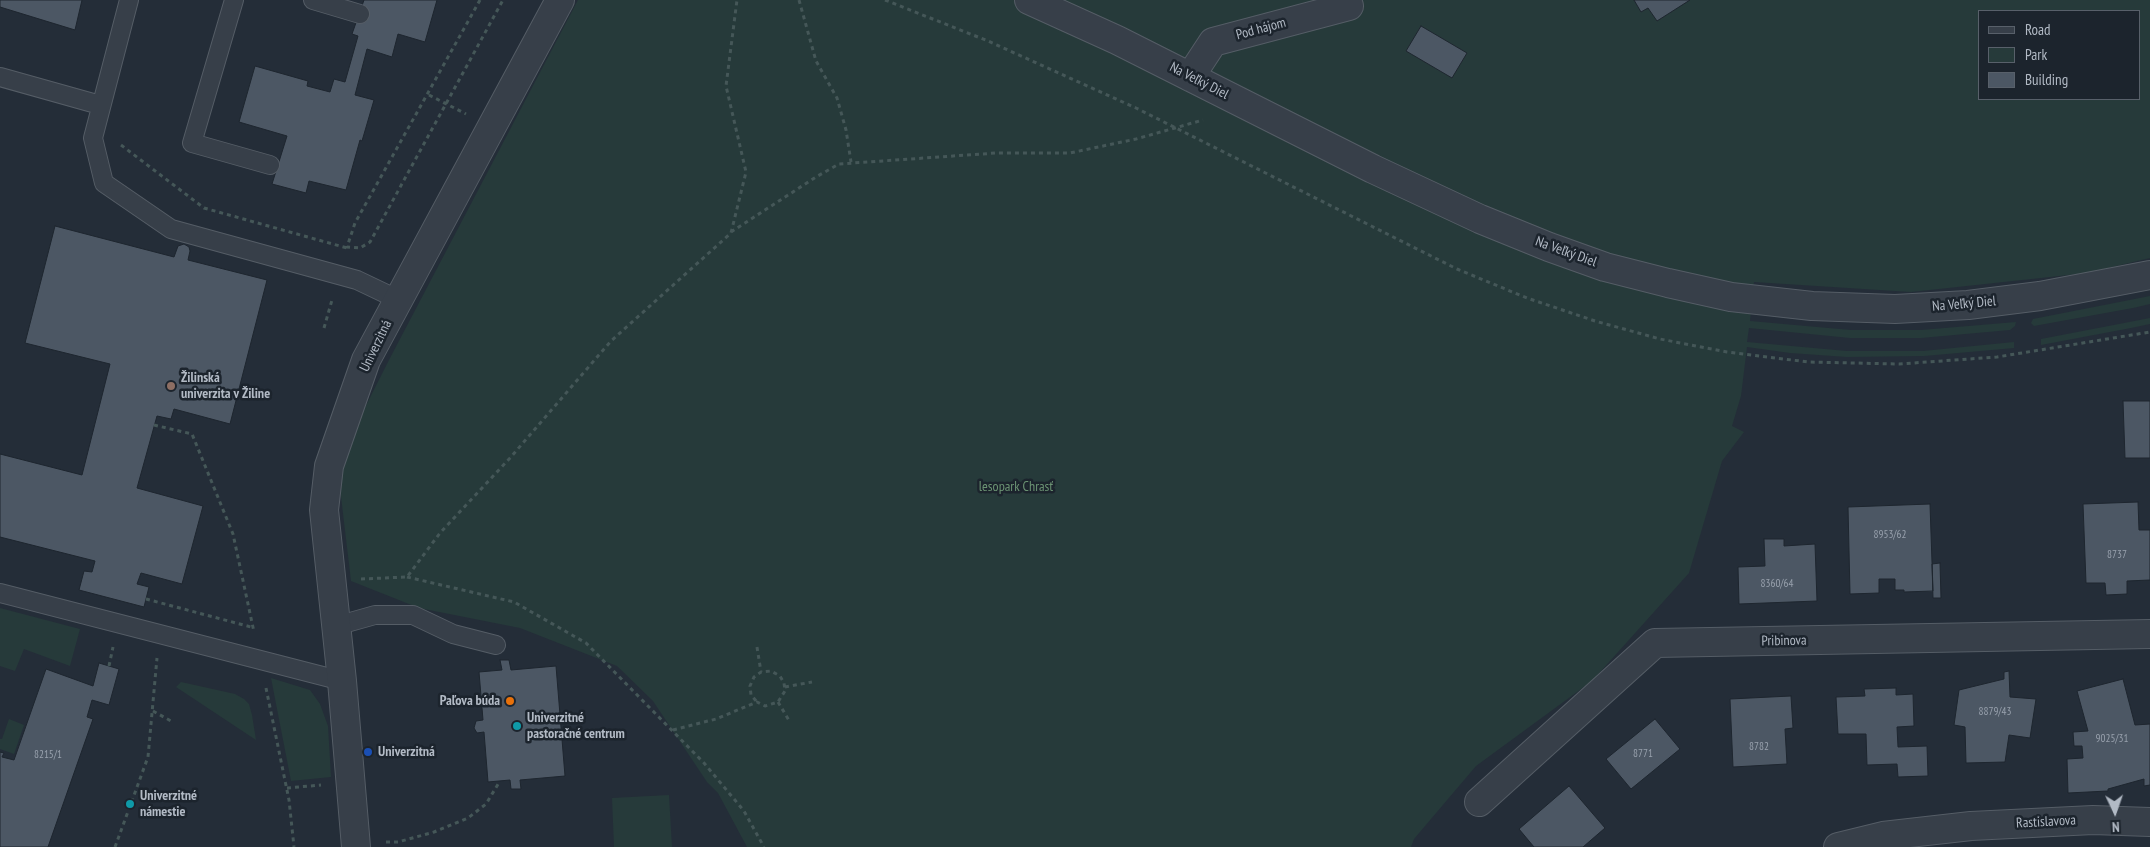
<!DOCTYPE html>
<html>
<head>
<meta charset="utf-8">
<style>
	body { margin:0 }
	#map { position:relative; width:2150px; height:847px; overflow:hidden; background:#242d38; font-family:"PT Sans Narrow",sans-serif }
	canvas { display:block }
	.legend { position:absolute; left:1978px; top:10px; width:162px; height:90px; box-sizing:border-box; background:#1c242d; border:1px solid #58606a; margin:0; padding:6px 9px; list-style:none; font-size:15px; color:#b2bac5 }
	.legend li { display:flex; align-items:center; gap:10px; height:25px }
	.legend b { width:25px; border:1px solid #58606a }
	.north { position:absolute; left:2090px; top:787px; width:50px; height:50px; -webkit-text-stroke:4px #1c242d; paint-order:stroke; rotate:177deg; font-size:14px; font-weight:700; line-height:20px; text-align:center; color:#b2bac5 }
	.north::after { content:''; display:block; margin:auto; width:18px; height:22px; background:#b2bac5; clip-path:polygon(50% 0,100% 100%,50% 72%,0 100%) }
</style>
</head>
<body>
<div id="map">
<canvas width="2150" height="847"></canvas>
<ul class="legend">
<li><b style="height:6px;background:#373f49"></b>Road</li>
<li><b style="height:14px;background:#263a3a"></b>Park</li>
<li><b style="height:14px;background:#4c5764"></b>Building</li>
</ul>
<div class="north">N</div>
</div>
<script>
const c = document.querySelector('canvas').getContext('2d');
c.lineJoin = 'round';
function fill(path, color) { c.fillStyle = color; c.fill(path, 'evenodd'); }
const poly = rows => new Path2D(rows.map(r => 'M' + r).join(''));
function trace(path, color, width, dash) { c.strokeStyle = color; c.lineWidth = width; c.lineCap = dash ? 'butt' : 'round'; c.setLineDash(dash || []); c.stroke(path); }
function drawText(font, color, halo, rows, align = 'center') {
  c.font = font + ' "PT Sans Narrow",sans-serif'; c.lineWidth = 5; c.setLineDash([]); c.textBaseline = 'middle'; c.strokeStyle = halo; c.fillStyle = color; for (const [text, x, y, turn = 0] of rows) {
    c.save(); c.translate(x, y); c.rotate((+turn || 0) * Math.PI / 180); c.textAlign = isNaN(turn) ? turn : align; if (halo) c.strokeText(text, 0, 0); c.fillText(text, 0, 0); c.restore();
  }
}
const green = poly([
	[578,0,2150,0,2150,258,2087,273,1911,292,1754,282,1750,321,1851,330,1921,330,2016,322,2015,326,2010,330,1921,338,1850,338,1749,328,1747,342,1847,351,1923,351,2014,342,2014,348,1924,356,1847,357,1790,353,1747,347,1741,396,1732,426,1744,432,1722,461,1689,573,1592,681,1476,766,1414,839,1411,847,747,847,718,793,707,782,653,701,617,666,520,628,419,608,351,581,337,463,390,358],
	[1979,11,2139,11,2139,99,1979,99],
	[2150,296,2150,304,2133,308,2034,326,2031,323,2033,319],
	[2150,318,2150,324,2131,328,2041,345,2041,339],
	[0,608,80,629,70,666,24,649,15,671,0,666],
	[271,678,310,690,320,704,328,726,331,777,291,781],
	[181,682,235,694,244,699,249,704,252,715,256,740,176,687],
	[9,719,24,725,14,754,0,749,0,739,2,739],
	[669,795,672,847,614,847,612,798]
]);
const building = poly([
	[0,0,82,0,75,30,0,7,0,0],
	[364,0,437,0,425,42,398,34,392,57,367,49,355,95,374,100,362,141,360,140,346,190,309,181,306,193,272,184,287,136,239,122,255,66,308,81,307,86,330,92,334,79,345,82,358,36,352,34,364,0],
	[1634,0,1690,0,1657,21,1648,8,1641,12,1634,0],
	[1421,26,1467,53,1452,78,1406,51,1421,26],
	[55,226,174,257,178,246,184,244,189,247,190,251,188,260,267,280,230,424,174,409,171,419,157,416,137,488,203,506,182,584,141,573,137,584,149,587,144,607,79,590,84,571,92,572,95,561,0,537,0,454,82,475,110,364,25,343,55,226],
	[2123,401,2150,401,2150,458,2125,458,2123,401],
	[2138,502,2139,530,2150,530,2150,580,2127,581,2127,594,2106,595,2105,583,2086,583,2083,504,2138,502],
	[1930,504,1933,591,1904,592,1904,590,1895,590,1895,579,1879,579,1879,593,1850,594,1848,507,1930,504],
	[1764,539,1784,539,1784,546,1815,544,1817,601,1739,604,1738,567,1765,566,1764,539],
	[1940,563,1941,598,1933,598,1932,564,1940,563],
	[500,660,509,660,511,670,556,666,565,776,520,780,521,789,511,789,510,780,488,782,484,732,477,733,474,728,476,721,483,720,479,672,502,670,500,660],
	[99,663,119,669,109,705,92,700,87,717,93,719,48,847,0,847,0,752,4,753,2,757,14,760,46,669,93,686,99,663],
	[2009,671,2010,697,2036,699,2030,738,2009,735,2005,762,1966,763,1965,727,1954,725,1959,690,2004,679,2004,672,2009,671],
	[2123,679,2135,725,2150,724,2150,785,2144,786,2144,779,2108,789,2108,791,2068,793,2067,759,2083,758,2082,746,2074,746,2073,732,2088,731,2077,691,2123,679],
	[1896,688,1896,695,1913,694,1914,726,1897,727,1898,747,1927,746,1928,776,1898,777,1897,764,1867,765,1866,734,1838,734,1836,697,1865,696,1864,689,1896,688],
	[1791,696,1793,728,1785,729,1787,764,1733,767,1730,699,1791,696],
	[1655,719,1680,749,1631,789,1606,759,1655,719],
	[1569,786,1605,828,1583,847,1534,847,1519,829,1569,786]
]);
const path = poly([
	[480,0,355,223,347,247,360,248,370,242,503,0],
	[799,0,816,61,837,98,846,130,851,162],
	[885,0,988,41,1136,108,1457,269,1527,298,1595,321,1660,339,1727,352,1808,362,1899,364,1997,357,2150,332],
	[429,95,466,114],
	[121,145,204,208,347,248],
	[731,232,816,177,839,164,996,153,1070,153,1136,139,1203,120],
	[324,328,332,300],
	[154,425,192,434,233,534,254,632],
	[407,577,514,602,586,643,704,763,744,811,764,847],
	[361,579,407,577,440,533,510,458,611,341,731,233,746,172,726,86,737,0],
	[146,599,251,627],
	[757,647,761,672],
	[109,666,113,647],
	[785,687,812,682],
	[266,688,289,800,294,847],
	[778,702,790,722],
	[153,711,171,721],
	[673,730,716,719,757,702,765,706,778,702,785,691,784,683,780,676,771,671,761,672,754,677,750,686,751,695,757,702],
	[287,788,321,785],
	[386,842,398,842,434,832,468,818,486,804,500,781],
	[115,847,148,757,157,658]
]);
const lane = poly([
	[129,0,93,138,104,183,171,229,357,280,399,300],
	[234,0,192,143,270,165],
	[313,0,360,14],
	[0,77,100,105],
	[0,593,342,681],
	[336,626,375,615,413,615,453,634,496,645]
]);
const street = poly([
	[1029,0,1117,40,1373,169,1480,219,1549,247,1605,267,1668,283,1731,297,1812,306,1895,309,1968,305,2040,296,2150,275],
	[1190,77,1213,42,1349,6],
	[1479,802,1655,643,2150,634],
	[356,847,342,681,324,510,329,466,366,360,560,0],
	[1838,847,1883,836,1971,826,2093,820,2150,822]
]);
const markers = [
	[171,386,5,"#8d6e63"],
	[510,701,5,"#e8710a"],
	[517,726,5,"#0f9aa8"],
	[368,752,5,"#1a4fb4"],
	[130,804,5,"#0f9aa8"]
];
const numberNames = [
	["8953/62",1890,535],
	["8737",2117,555],
	["8360/64",1777,584],
	["8879/43",1995,712],
	["9025/31",2112,739],
	["8782",1759,747],
	["8771",1643,754],
	["8215/1",48,755]
];
const streetNames = [
	["Pod hájom",1261,29,-15],
	["Na Veľký Diel",1199,81,27],
	["Na Veľký Diel",1566,252,20],
	["Na Veľký Diel",1964,304,-5],
	["Univerzitná",376,346,-64],
	["Pribinova",1784,641,-1],
	["Rastislavova",2046,822,-3]
];
const poiNames = [
	["Žilinská",181,378],
	["univerzita v Žiline",181,394],
	["Paľova búda",500,701,"right"],
	["Univerzitné",527,718],
	["pastoračné centrum",527,734],
	["Univerzitná",378,752],
	["Univerzitné",140,796],
	["námestie",140,812]
];
const parkNames = [
	["lesopark Chrasť",1016,487]
];
fill(green, '#263a3a');
fill(building, '#4c5764');
trace(building, '#1e262f', 1);
trace(lane, '#555d66', 20);
trace(street, '#555d66', 30);
trace(path, '#455758', 3, [4, 4]);
trace(lane, '#373f49', 18);
trace(street, '#373f49', 28);
for (const [x, y, r, color] of markers) { const dot = new Path2D(); dot.arc(x, y, r, 0, 2 * Math.PI); c.fillStyle = color; c.fill(dot); trace(dot, '#1c242d', 2); }
drawText('11px', '#98a1ad', null, numberNames);
drawText('14px', '#b2bac5', '#1c242d', streetNames);
drawText('bold 14px', '#b2bac5', '#1c242d', poiNames, 'left');
drawText('14px', '#6b9373', '#1c242d', parkNames);
</script>
</body>
</html>
